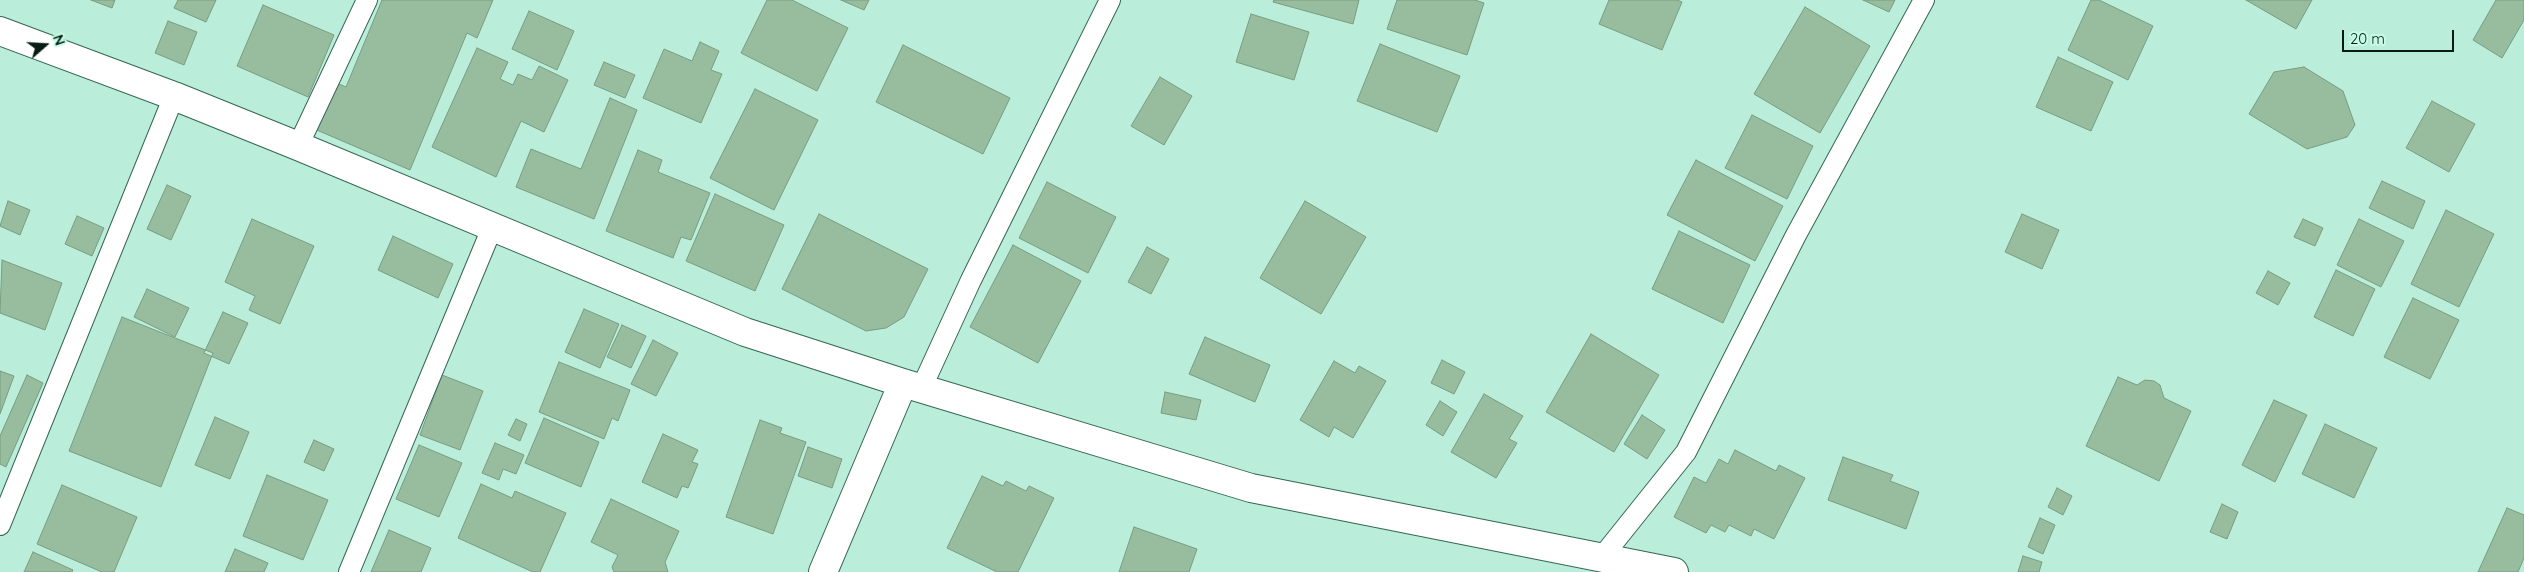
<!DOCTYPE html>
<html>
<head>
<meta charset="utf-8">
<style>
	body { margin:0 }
	#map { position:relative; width:2524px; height:572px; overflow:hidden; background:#baeeda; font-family:Quicksand,sans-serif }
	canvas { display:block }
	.north { position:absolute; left:20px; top:20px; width:50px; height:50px; -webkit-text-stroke:4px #c7fce8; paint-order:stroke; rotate:71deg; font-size:14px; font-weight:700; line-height:20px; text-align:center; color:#081c16 }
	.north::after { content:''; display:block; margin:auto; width:18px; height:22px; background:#081c16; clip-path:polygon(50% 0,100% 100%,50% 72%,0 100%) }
	.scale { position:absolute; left:2342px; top:30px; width:112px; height:22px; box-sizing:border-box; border:2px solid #081c16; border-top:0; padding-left:6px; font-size:15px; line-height:18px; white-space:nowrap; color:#081c16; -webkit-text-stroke:4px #c7fce8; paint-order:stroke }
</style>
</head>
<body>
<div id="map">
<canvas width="2524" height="572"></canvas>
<div class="north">N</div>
<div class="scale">20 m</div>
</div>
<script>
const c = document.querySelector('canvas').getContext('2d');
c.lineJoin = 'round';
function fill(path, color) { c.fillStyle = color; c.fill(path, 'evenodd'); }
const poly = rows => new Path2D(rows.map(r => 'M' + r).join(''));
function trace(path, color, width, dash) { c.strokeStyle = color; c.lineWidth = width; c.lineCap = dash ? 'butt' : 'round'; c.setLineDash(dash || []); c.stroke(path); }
const building = poly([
	[91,0,115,0,112,8,91,0],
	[178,0,216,0,206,22,174,8,178,0],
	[382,0,493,0,477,38,467,33,410,170,312,128,332,81,346,87,382,0],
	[767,0,792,0,848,28,817,91,741,53,767,0],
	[841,0,869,0,864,10,841,0],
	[1274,0,1359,0,1353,24,1273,2,1274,0],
	[1397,0,1475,0,1484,3,1467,55,1387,29,1397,0],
	[1609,0,1677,0,1682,2,1662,50,1599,24,1609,0],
	[1863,0,1895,0,1889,12,1863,0],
	[2091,0,2099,0,2153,26,2128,80,2068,50,2091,0],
	[2246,0,2312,0,2296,29,2246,0],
	[2496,0,2524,0,2524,20,2502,58,2473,40,2496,0],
	[263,5,334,35,308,97,237,66,263,5],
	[1805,7,1870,46,1820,133,1754,94,1805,7],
	[529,11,574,31,557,70,512,49,529,11],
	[1251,14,1309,32,1294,80,1236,62,1251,14],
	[168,21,197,32,184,65,155,53,168,21],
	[700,42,719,51,711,70,722,74,701,123,643,98,664,49,692,61,700,42],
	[1380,44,1460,76,1437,132,1357,101,1380,44],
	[903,45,1010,98,983,154,876,102,903,45],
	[477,48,508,62,500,79,513,85,518,74,532,80,539,66,568,80,544,132,521,121,496,177,432,147,477,48],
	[2058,57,2113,82,2091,131,2036,107,2058,57],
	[604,62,635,75,625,98,594,85,604,62],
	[2304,67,2343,91,2355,125,2347,137,2307,149,2249,114,2274,72,2304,67],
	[1160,77,1192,96,1164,145,1131,126,1160,77],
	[755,89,818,120,774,210,710,178,755,89],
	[610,98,637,110,594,219,516,187,531,149,581,169,610,98],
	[2432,101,2475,124,2449,172,2406,148,2432,101],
	[1752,115,1813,146,1787,199,1725,168,1752,115],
	[638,150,662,160,658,172,710,193,691,240,681,237,673,258,606,231,638,150],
	[1696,160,1783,206,1755,261,1667,215,1696,160],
	[2382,181,2425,201,2413,229,2369,208,2382,181],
	[1047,182,1116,217,1088,273,1019,238,1047,182],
	[167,185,191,196,171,240,147,229,167,185],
	[715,194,784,225,755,291,686,261,715,194],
	[8,201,30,210,20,235,0,226,8,201],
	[1305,201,1366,237,1321,314,1260,278,1305,201],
	[2446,210,2494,234,2459,307,2411,284,2446,210],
	[819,214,928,269,904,317,886,328,866,331,782,289,819,214],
	[2022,214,2059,230,2042,269,2005,252,2022,214],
	[77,216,104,228,92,256,65,244,77,216],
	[252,219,314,246,280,324,249,310,255,296,225,282,252,219],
	[2303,219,2323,228,2315,246,2294,237,2303,219],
	[2359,219,2404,241,2381,287,2337,265,2359,219],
	[1679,231,1750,265,1723,323,1652,289,1679,231],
	[393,236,453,264,438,298,378,270,393,236],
	[1013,245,1081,281,1038,363,970,327,1013,245],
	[1147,247,1169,259,1151,294,1128,282,1147,247],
	[2,260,62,283,45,330,0,313,2,260],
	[2336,270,2375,289,2353,336,2314,317,2336,270],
	[2268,271,2290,283,2278,305,2256,293,2268,271],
	[147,289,189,308,175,337,134,317,147,289],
	[2413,298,2459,320,2430,379,2384,357,2413,298],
	[584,309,619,324,600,368,565,352,584,309],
	[223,312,248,323,229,364,204,353,223,312],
	[122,317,213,353,161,487,69,451,122,317],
	[622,325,646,336,631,368,607,357,622,325],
	[1591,334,1659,375,1614,452,1546,412,1591,334],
	[1205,337,1270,365,1255,402,1189,374,1205,337],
	[653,340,678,353,656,396,631,384,653,340],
	[1442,360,1465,372,1454,394,1431,383,1442,360],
	[1334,361,1355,373,1359,366,1386,381,1353,438,1334,427,1329,437,1300,420,1334,361],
	[559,362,630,390,618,421,612,418,604,439,539,412,559,362],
	[0,371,14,376,0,414,0,371],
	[27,375,43,383,6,467,0,464,0,436,27,375],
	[442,375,483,391,460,450,420,435,442,375],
	[2118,377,2137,385,2145,380,2154,381,2160,385,2164,398,2191,411,2159,481,2086,446,2118,377],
	[1165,392,1201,400,1196,420,1161,413,1165,392],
	[1484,394,1523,416,1509,439,1517,443,1496,478,1451,452,1484,394],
	[2274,400,2307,415,2275,482,2242,465,2274,400],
	[1440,401,1457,412,1443,436,1426,425,1440,401],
	[1642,415,1665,430,1647,459,1624,444,1642,415],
	[215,417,249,432,230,479,195,465,215,417],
	[544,418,599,442,581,487,525,463,544,418],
	[516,419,527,424,520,441,508,435,516,419],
	[760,420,782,428,780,433,806,442,773,534,726,517,760,420],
	[2325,424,2377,448,2354,498,2302,474,2325,424],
	[663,434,698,450,692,462,698,464,688,488,682,486,677,498,642,482,663,434],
	[314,440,334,449,324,471,304,462,314,440],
	[495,443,524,455,516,474,503,469,499,480,482,473,495,443],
	[419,445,462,463,439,517,396,499,419,445],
	[808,447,842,459,832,488,798,476,808,447],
	[1735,450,1776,471,1779,465,1805,478,1774,539,1754,529,1751,536,1729,525,1725,532,1711,525,1706,533,1674,517,1694,477,1706,483,1719,459,1728,464,1735,450],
	[1843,457,1893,475,1890,481,1919,492,1906,529,1828,500,1843,457],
	[267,475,328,500,303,560,243,536,267,475],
	[982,476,1003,486,1006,481,1026,491,1029,486,1054,498,1018,572,997,572,947,548,982,476],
	[481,484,512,498,515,491,566,513,540,572,533,572,458,538,481,484],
	[62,485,137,517,114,572,102,572,37,544,62,485],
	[2057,488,2072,496,2063,515,2048,507,2057,488],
	[611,499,679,531,665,562,668,572,614,572,612,567,618,555,591,542,611,499],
	[2222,504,2238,512,2227,539,2210,532,2222,504],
	[2507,508,2524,515,2524,558,2518,572,2478,572,2507,508],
	[2040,518,2055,525,2043,554,2028,547,2040,518],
	[1134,527,1197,549,1189,572,1119,572,1134,527],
	[389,530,431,548,421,572,371,572,389,530],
	[235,549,268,563,264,572,225,572,235,549],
	[33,552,73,570,72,572,24,572,33,552],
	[2023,556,2042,562,2039,572,2018,572,2023,556]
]);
const service = poly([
	[298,146,367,0],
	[921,389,971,280,1110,0],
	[0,525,174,96],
	[1602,557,1686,452,1796,235,1924,0],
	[349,572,492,228]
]);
const minor = poly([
	[0,31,174,96,298,146,745,332,903,383,1251,488,1674,572],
	[823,572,903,383]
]);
fill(building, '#97bd9e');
trace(building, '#789d7f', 1);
trace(service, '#346555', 22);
trace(minor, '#346555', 30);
trace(service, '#fff', 20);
trace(minor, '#fff', 28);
</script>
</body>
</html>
